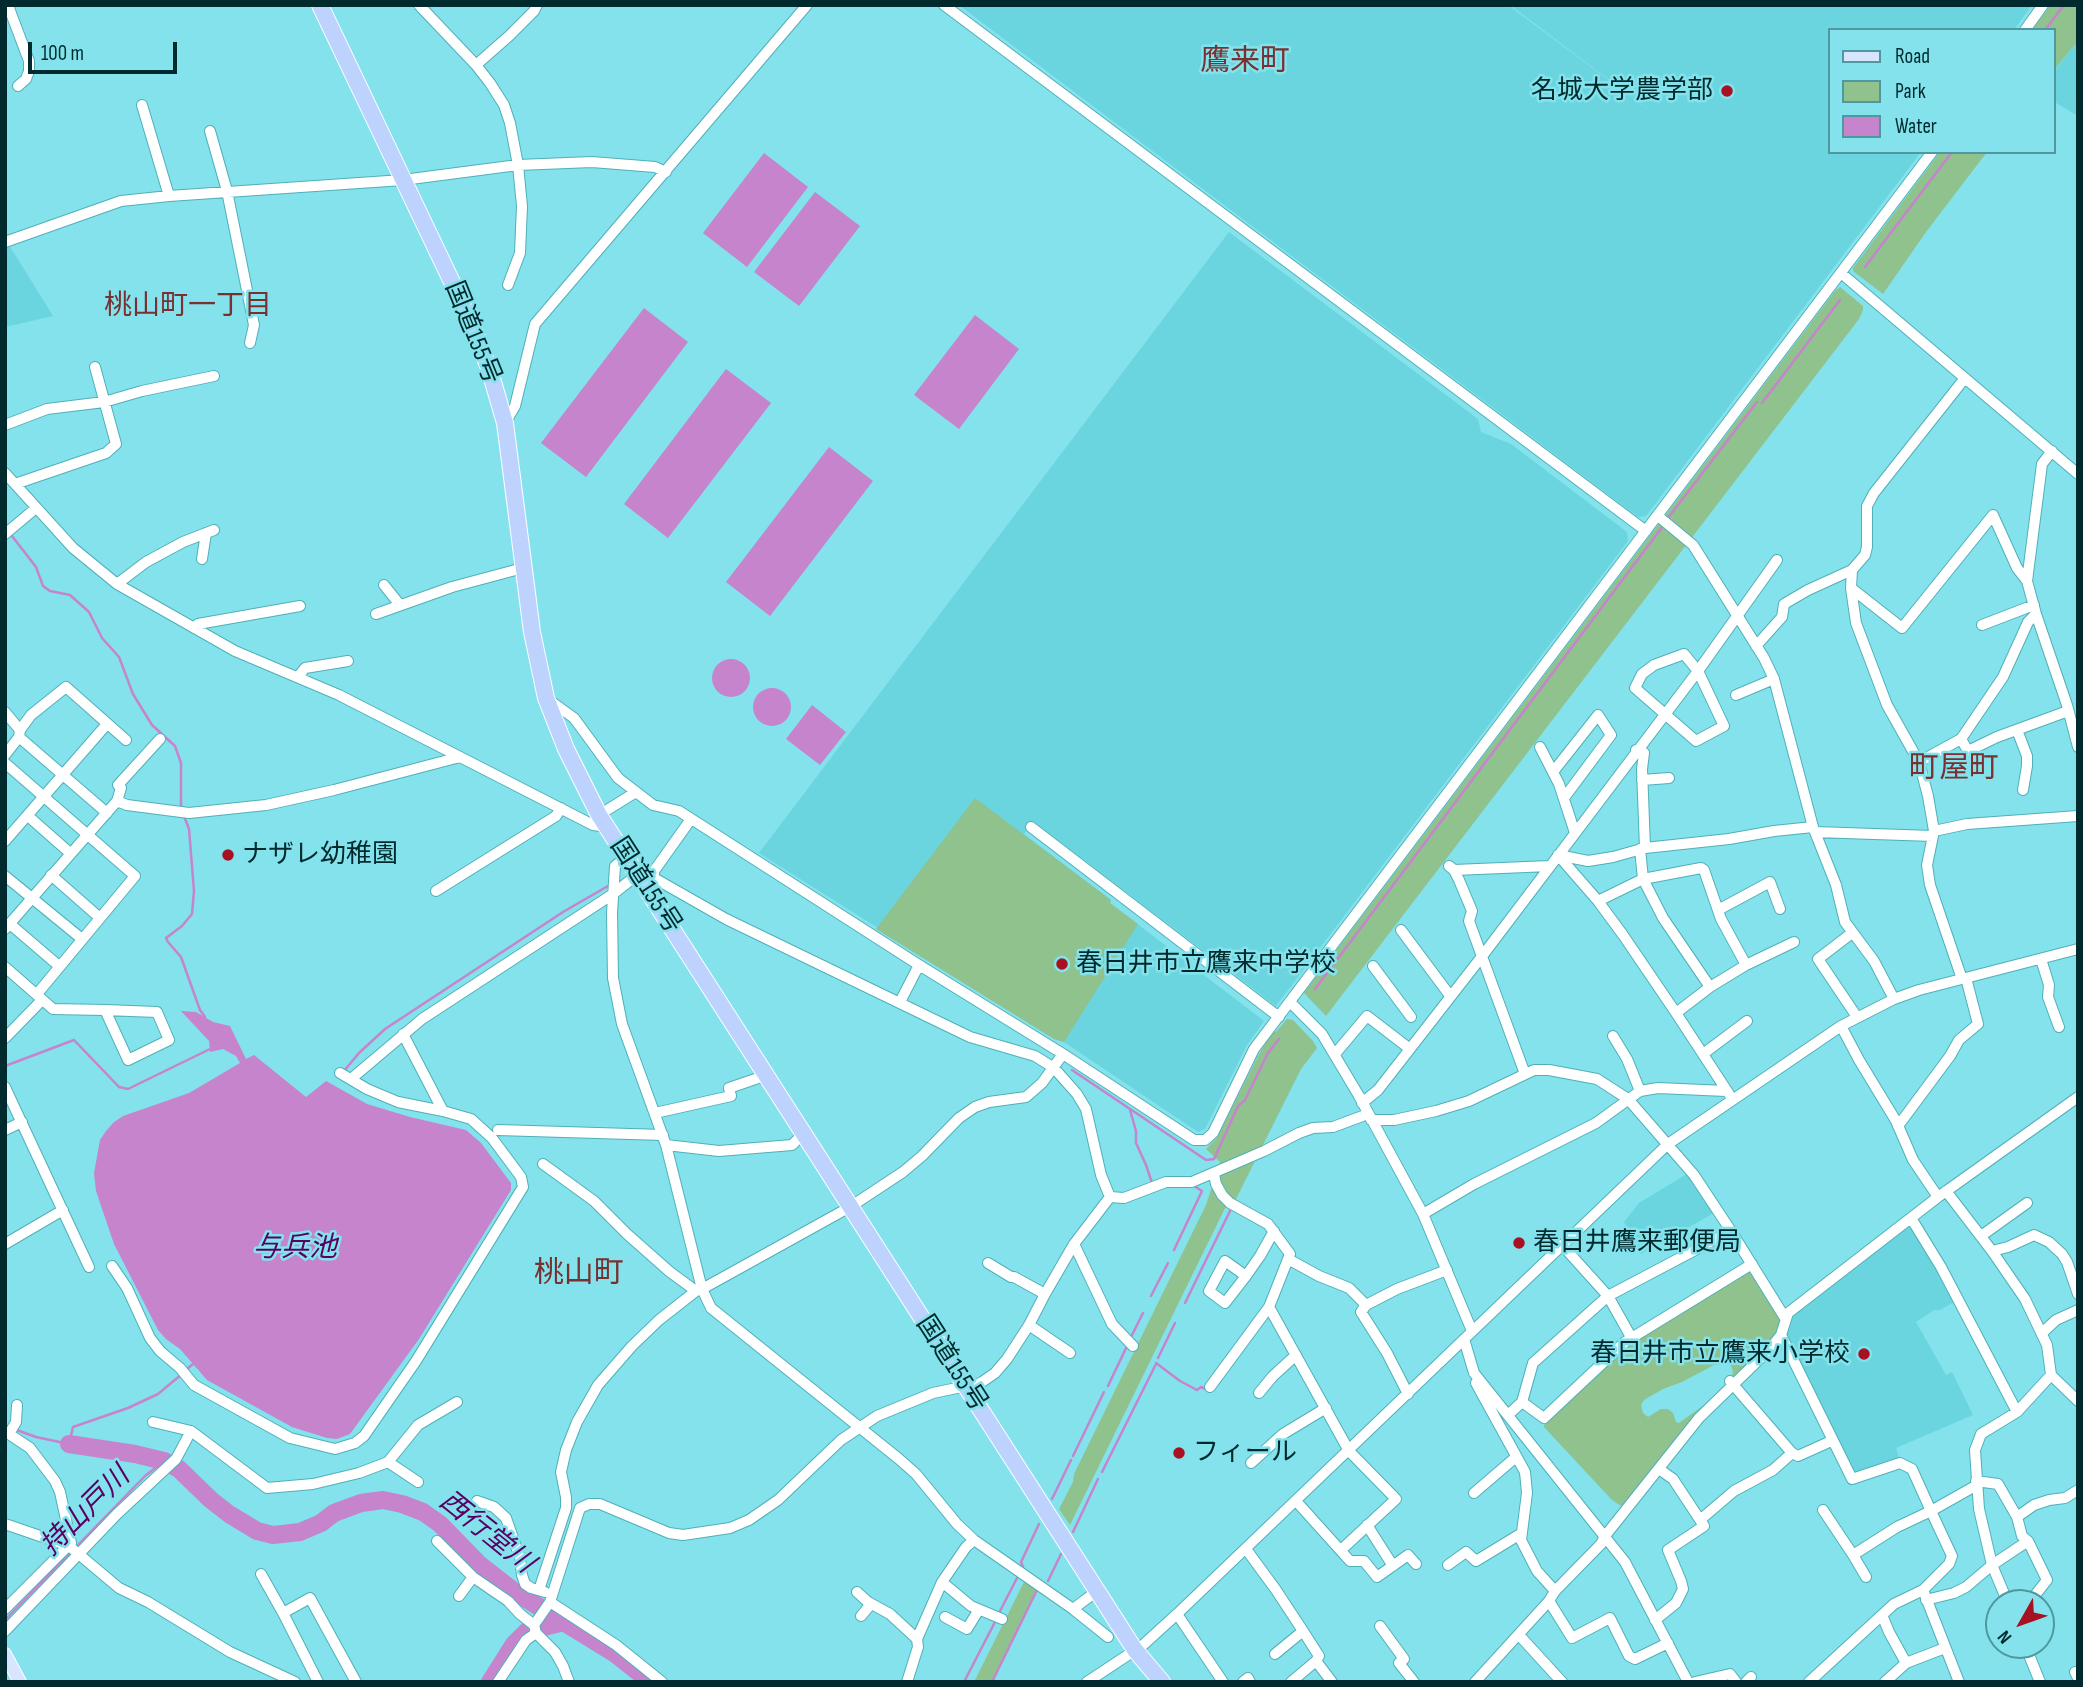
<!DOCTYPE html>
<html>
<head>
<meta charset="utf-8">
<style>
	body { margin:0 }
	#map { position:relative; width:2083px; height:1687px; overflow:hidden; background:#83e2eb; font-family:"Sofia Sans Condensed",sans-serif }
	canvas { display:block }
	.frame { position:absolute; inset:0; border:7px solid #002a2d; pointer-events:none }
	.legend { position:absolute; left:1828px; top:28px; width:228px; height:126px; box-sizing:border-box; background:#83e2eb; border:2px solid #4f989f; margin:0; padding:9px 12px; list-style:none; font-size:21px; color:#002a2d }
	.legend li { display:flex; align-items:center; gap:14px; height:35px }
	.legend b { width:35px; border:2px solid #4f989f }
	.north { position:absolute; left:1985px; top:1589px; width:70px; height:70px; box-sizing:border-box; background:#83e2eb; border:2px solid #4f989f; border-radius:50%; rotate:230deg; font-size:19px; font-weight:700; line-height:28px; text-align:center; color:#002a2d }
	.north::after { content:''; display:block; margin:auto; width:24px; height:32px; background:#a81122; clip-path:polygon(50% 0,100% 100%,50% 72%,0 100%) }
	.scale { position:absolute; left:28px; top:42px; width:149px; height:32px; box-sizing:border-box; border:4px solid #002a2d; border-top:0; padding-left:9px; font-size:21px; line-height:24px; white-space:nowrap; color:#002a2d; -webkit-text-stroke:5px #83e2eb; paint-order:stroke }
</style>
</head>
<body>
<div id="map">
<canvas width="2083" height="1687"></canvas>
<div class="frame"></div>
<ul class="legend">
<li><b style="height:9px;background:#d7e5fe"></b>Road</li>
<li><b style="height:19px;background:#8fc28d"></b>Park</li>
<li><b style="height:19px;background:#c684cd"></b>Water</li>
</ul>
<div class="north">N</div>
<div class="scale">100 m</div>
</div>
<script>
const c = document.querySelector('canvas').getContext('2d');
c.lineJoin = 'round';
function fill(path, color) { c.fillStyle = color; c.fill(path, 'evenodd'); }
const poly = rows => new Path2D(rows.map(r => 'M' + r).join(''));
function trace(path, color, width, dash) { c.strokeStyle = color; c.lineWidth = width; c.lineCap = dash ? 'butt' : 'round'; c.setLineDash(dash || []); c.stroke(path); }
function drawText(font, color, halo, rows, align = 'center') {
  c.font = font + ' "Sofia Sans Condensed","Noto Sans JP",sans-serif'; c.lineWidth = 5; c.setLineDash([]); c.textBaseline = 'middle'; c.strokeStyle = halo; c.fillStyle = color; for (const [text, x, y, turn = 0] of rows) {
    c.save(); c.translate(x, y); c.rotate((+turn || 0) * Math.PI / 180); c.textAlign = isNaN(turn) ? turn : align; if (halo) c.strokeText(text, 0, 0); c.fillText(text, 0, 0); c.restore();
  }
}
const built = poly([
	[959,5,1508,5,1685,137,1510,5,2032,5,2014,30,1829,30,1829,152,1921,152,1646,516,1638,517],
	[2078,41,2078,116,2053,101,2053,72],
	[1229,232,1478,419,1481,432,1511,444,1627,532,1628,541,1276,1006,1033,821,1024,834,1111,900,1110,903,1264,1021,1247,1045,1205,1129,1198,1132,1064,1042,1054,1039,759,853],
	[9,245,53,316,5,327,5,247],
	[1687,1174,1714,1213,1641,1254,1624,1222,1639,1203],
	[1909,1223,1956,1301,1940,1310,1934,1310,1916,1322,1946,1375,1952,1372,1973,1415,1896,1448,1900,1461,1855,1476,1785,1336,1791,1315]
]);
const green = poly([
	[2051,5,2078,5,2078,41,2053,71,2053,30,2032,30],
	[1940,152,1987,152,1926,232,1883,294,1853,271,1853,268],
	[1840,287,1863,306,1863,310,1859,319,1326,1016,1304,993,1835,291],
	[975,798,1111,900,1110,903,1138,924,1064,1042,1054,1039,876,929],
	[1287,1019,1293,1020,1313,1041,1317,1048,1301,1069,1235,1201,1226,1206,1070,1525,1059,1509,1073,1482,1074,1474,1206,1205,1220,1162,1206,1149,1217,1138,1259,1054,1273,1030,1276,1032],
	[1751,1270,1780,1318,1778,1335,1733,1379,1732,1377,1733,1371,1731,1366,1727,1363,1714,1365,1682,1382,1663,1389,1644,1400,1641,1405,1643,1413,1648,1417,1661,1409,1668,1409,1673,1413,1676,1422,1679,1423,1715,1397,1623,1507,1612,1500,1544,1427,1545,1422,1627,1345],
	[1024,1582,1036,1590,991,1682,974,1682]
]);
const water = poly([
	[764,153,808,187,747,267,703,233],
	[815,192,860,226,799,306,754,272],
	[644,308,688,342,586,477,541,443],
	[975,315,1019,349,959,429,914,395],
	[726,369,771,403,668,538,624,504],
	[829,447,873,481,770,616,726,582],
	'712 678a19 19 0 1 1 38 0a19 19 0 1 1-38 0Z',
	'753 707a19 19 0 1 1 38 0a19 19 0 1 1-38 0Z',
	[812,705,846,732,820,765,786,739],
	[181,1011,196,1012,213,1022,230,1026,246,1059,254,1055,306,1097,326,1081,367,1104,410,1117,466,1130,481,1143,511,1183,511,1190,419,1339,350,1434,337,1439,327,1438,292,1427,207,1380,180,1349,166,1339,158,1330,114,1244,96,1191,94,1173,100,1140,106,1131,114,1122,123,1116,189,1093,240,1063,236,1056,223,1049,210,1052,209,1041]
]);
const stream = poly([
	[2045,30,2064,5],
	[1865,267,1952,152],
	[1762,403,1840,300],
	[1668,518,1757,402],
	[12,536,36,567,43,586,50,591,70,595,89,612,102,638,119,657,133,694,152,725,175,746,181,763,181,807],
	[184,816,189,829,194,891,192,914,182,926,166,938,168,942,181,957,200,1010,205,1017],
	[1315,989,1663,526],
	[5,1066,74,1040,119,1087,128,1089,210,1049],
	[1072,1070,1206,1160,1214,1159,1238,1106,1245,1100,1268,1053,1279,1039],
	[344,1071,359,1053,385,1029,563,912,608,886],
	[1130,1110,1136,1131,1136,1143,1146,1165,1152,1183],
	[1174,1250,1202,1191,1194,1186],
	[1151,1296,1168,1263],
	[1185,1303,1230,1211],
	[1131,1337,1143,1313],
	[1158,1358,1175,1323],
	[1156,1363,1180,1381,1197,1390,1201,1387,1206,1389],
	[187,1369,193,1364],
	[1108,1386,1127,1346],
	[14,1429,36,1437,69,1444,73,1427,128,1408,158,1394,182,1374],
	[1073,1456,1104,1392],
	[1102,1472,1156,1364],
	[1052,1499,1071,1460],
	[1073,1532,1098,1479],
	[76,1547,145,1476,164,1461],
	[1023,1567,1021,1562,1039,1524],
	[1048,1581,1061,1554],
	[999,1613,1017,1578],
	[5,1620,71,1552],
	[964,1682,996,1620],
	[992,1682,1037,1590]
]);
const river = poly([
	[69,1444,135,1454,164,1461,179,1469,211,1500,229,1514,257,1531,273,1535,300,1532,321,1523,334,1513,361,1503,383,1500,402,1504,423,1512,440,1524,479,1564,515,1592,614,1653,651,1682],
	[490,1682,514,1644,527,1631,564,1622]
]);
const minor = poly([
	[419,5,476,65,490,83,504,105,510,123,518,165,522,206,520,253,508,285],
	[944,5,1646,531],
	[9,8,29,61,29,71,26,79,18,86],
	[2025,30,2043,5],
	[476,65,509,36,534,11,537,5],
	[142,105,169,196],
	[210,131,227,191,254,325,250,343],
	[5,242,121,201,169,196,403,180,518,165,592,162,655,167,666,172],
	[1841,273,2078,474],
	[505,423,515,406,535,324,807,5],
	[5,425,47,409,104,402,142,391,214,376],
	[2052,451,2042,464,2027,581,2036,614,2067,705,2078,747],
	[5,473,73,548,117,584,235,651,339,695,593,825,607,827],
	[15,484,106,453,116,444,95,367],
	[1658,516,1693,545,1764,658,1774,679,1813,827,1836,885,1845,922,1874,961,1894,999],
	[5,534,36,508],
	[202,559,206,533],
	[117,584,146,562,183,542,214,530],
	[384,585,400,605],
	[1851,588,1902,628,1993,515,2017,568,2027,581],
	[376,614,452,587,523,568],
	[1982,625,2034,605],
	[194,628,198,624,300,606],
	[1756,646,1782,617,1784,604,1808,590,1852,570],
	[1684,654,1698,671,1724,726,1696,741,1635,688,1642,674,1654,665,1684,654],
	[298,677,305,668,348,661],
	[1736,695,1774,679],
	[549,700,574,718,618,778,653,805,679,811,919,965,1063,1054,1194,1140,1205,1140,1213,1133,1254,1049,1932,152],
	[5,712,20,730],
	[2017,730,2027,756,2027,766,2023,790],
	[19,737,107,813],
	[1961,739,1968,751,1997,737,2068,711],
	[1540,747,1559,784,1575,833],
	[1636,750,1644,753,1642,769,1645,848],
	[5,755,19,737,20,730,31,715,66,687,126,740],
	[1919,762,1961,739,2003,677,2028,622,2036,614],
	[5,763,135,876,37,994],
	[1553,772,1598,715,1611,735,1564,798],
	[1642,780,1669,778],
	[117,801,127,805,189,813,266,805,334,790,460,757],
	[599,815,636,792],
	[28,816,70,853],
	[1031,827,1279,1017],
	[1934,831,1967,824,2078,816],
	[1815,832,1933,836],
	[5,841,107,724],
	[1640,849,1643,879,1701,868,1704,870,1721,919,1746,965],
	[1558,855,1598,901,1623,935,1676,1013,1729,1094],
	[1558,855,1588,861,1613,857,1645,848,1729,839,1774,831,1813,827],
	[626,857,615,866,612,913,613,978,622,1024,666,1145,702,1289,711,1308,899,1459,916,1474,957,1524,974,1540,1073,1609,1097,1591],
	[1449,866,1454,870,1459,880,1472,911,1469,921,1525,1074],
	[1454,870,1550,866],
	[51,875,100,918],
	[5,876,82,939],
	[654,878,654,871,691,819],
	[644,885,654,878,726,919,970,1037,1035,1056,1054,1068,1077,1094,1086,1109,1101,1175,1110,1197],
	[436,891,556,816,561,808],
	[1598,901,1643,879,1663,918,1710,987],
	[1718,910,1770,882,1780,909],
	[10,924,59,966],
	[5,929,117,801,121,788,118,785,160,739],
	[1401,930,1448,993],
	[1852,933,1818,959,1857,1017],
	[2041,959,2049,985,2048,997,2059,1027],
	[1373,966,1411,1017],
	[5,967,53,1009,105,1010,157,1012,169,1040,128,1060,105,1010],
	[1962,979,1930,885,1927,865,1934,831,1928,796,1919,762,1887,705,1856,623,1851,588,1852,570,1865,555,1867,547,1867,506,1874,493,1965,378],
	[900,1002,919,965],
	[1290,1002,1322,1034,1359,1096,1423,1214,1472,1331],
	[1676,1013,1710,987,1746,965,1794,942],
	[1841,1026,1859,1060,1896,1121,1913,1160,1938,1197],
	[403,1034,443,1111],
	[1613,1036,1627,1059,1640,1091],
	[5,1038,42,1000],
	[1335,1054,1367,1016,1410,1049],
	[1703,1054,1747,1021],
	[351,1079,422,1019,613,894,637,875],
	[5,1087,89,1267],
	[1362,1103,1378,1090,1483,955,1698,671,1777,560],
	[655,1113,731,1096,729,1088,767,1075],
	[1371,1120,1394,1120,1436,1111,1469,1101,1534,1070,1549,1070,1597,1079,1628,1099,1694,1175,1731,1231,1785,1318],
	[1898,1126,1950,1056,1959,1040,1978,1024,1966,978],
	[5,1130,22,1122],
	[498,1130,663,1135],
	[666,1145,719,1151,792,1145,803,1134],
	[543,1164,594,1201,627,1234,670,1272,696,1291],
	[1214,1174,1216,1184,1222,1195,1230,1203,1268,1224,1290,1254,1269,1307,1349,1451,1396,1499,1341,1550],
	[1946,1191,1992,1251,2025,1299,2047,1345,2051,1375,2078,1401],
	[1423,1214,1474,1184,1596,1123,1640,1091,1658,1088,1726,1091],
	[1911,1218,1941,1267,2017,1412],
	[1981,1236,2027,1203],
	[5,1244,63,1210],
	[1074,1244,1112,1324,1133,1346],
	[1562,1245,1608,1296,1631,1337],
	[1992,1251,2008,1247,2034,1235,2049,1242,2062,1254,2067,1262,2078,1294],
	[1288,1259,1319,1276,1349,1288,1366,1305],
	[988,1263,1011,1277,1014,1277,1045,1294],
	[112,1266,127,1288,150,1338,160,1351,180,1368,194,1385,290,1438,335,1449,355,1443,364,1436,416,1361,523,1187,521,1177,492,1138,471,1119,443,1111,398,1102,367,1089,340,1073],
	[1246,1276,1225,1261,1209,1291,1225,1303,1246,1276,1260,1256,1274,1231],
	[1029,1325,1070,1353],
	[2042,1333,2056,1320,2078,1310],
	[1781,1335,1852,1479,1900,1463,1912,1469,1931,1511,1977,1485],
	[1464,1339,1474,1373,1625,1562,1688,1682],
	[1730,1381,1792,1453,1798,1456,1829,1442,1833,1442],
	[1476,1383,1525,1472,1527,1493,1521,1540,1537,1571,1555,1591],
	[1210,1387,1269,1307],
	[968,1389,982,1382,995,1373,1007,1359,1029,1325,1045,1294,1074,1244,1110,1197,1124,1198,1166,1182,1192,1182,1264,1151,1299,1133,1313,1128,1333,1127,1368,1114],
	[1259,1393,1273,1376,1296,1355],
	[1408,1394,1387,1353,1361,1312,1366,1305,1397,1289,1447,1270],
	[1522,1402,1544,1418,1625,1342,1752,1264],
	[1508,1415,1522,1402,1533,1363,1608,1296,1731,1231],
	[153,1422,191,1431,267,1488,313,1484,359,1473,388,1462,418,1425,457,1402],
	[388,1462,418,1482],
	[1251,1463,1283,1434,1326,1408],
	[1976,1481,1998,1484,2017,1517,2022,1536,2028,1541,2047,1580,2029,1603],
	[1474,1493,1516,1457],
	[477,1501,494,1507,506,1518,520,1558,522,1575,525,1584,531,1588,545,1592],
	[1296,1501,1350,1561,1364,1561,1377,1577,1408,1555,1416,1564],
	[1823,1510,1853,1555],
	[2017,1517,2034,1505,2049,1500,2065,1498,2078,1490],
	[1700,1520,1734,1491,1773,1470,1792,1453],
	[5,1524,69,1546,119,1588,148,1602,230,1652,295,1682],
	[1367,1525,1393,1566],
	[437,1541,473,1577,508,1601,520,1614,534,1625,536,1633,555,1652,563,1666,569,1682],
	[1246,1549,1276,1590,1303,1631,1319,1656,1316,1661,1332,1682],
	[1448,1565,1466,1552,1476,1561,1522,1533],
	[261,1574,283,1613],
	[1866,1577,1853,1555,1897,1527,1931,1511,1952,1556,1949,1564,1923,1590,1959,1682],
	[942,1582,971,1606,1002,1619],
	[539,1590,566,1508,566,1497,561,1472,566,1450,577,1422,598,1385,632,1346,659,1320,696,1291,702,1289,850,1207,903,1172,922,1156,959,1118,975,1107,989,1102,1026,1097,1042,1083,1063,1054],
	[1923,1590,1894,1604,1882,1615,1889,1632,1906,1663,1945,1648],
	[857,1592,868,1602,890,1614,917,1639],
	[459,1596,473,1577],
	[1926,1600,1954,1593,1966,1587,1992,1565,2028,1541],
	[1549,1601,1572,1638,1610,1618,1629,1656,1635,1659,1668,1643],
	[550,1602,616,1645,662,1682],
	[2008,1603,1992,1565,1979,1509,1975,1450,1981,1434,2017,1412,2051,1375],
	[5,1609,71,1543,60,1492,55,1481,30,1448,9,1434,16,1422,17,1405],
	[1073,1609,1108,1637],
	[1177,1614,1223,1682],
	[861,1616,871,1604],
	[945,1617,967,1629,978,1611],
	[1655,1620,1676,1603,1683,1589,1681,1581,1668,1550,1704,1526,1673,1479,1659,1469],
	[534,1625,550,1602,580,1508,589,1504,600,1504,669,1533,683,1535,730,1528,749,1520,778,1500,841,1440,877,1416,933,1393,966,1386],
	[1380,1626,1404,1659,1399,1663,1414,1682],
	[5,1631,117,1514,176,1459,191,1431],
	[1519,1635,1562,1682],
	[2025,1645,2040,1682],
	[1275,1654,1303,1631],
	[2075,1672,2078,1678],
	[318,1682,283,1613,310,1598,356,1682],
	[498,1682,526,1640,536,1633],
	[907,1682,918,1647,917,1639,942,1582,966,1547,974,1540],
	[1087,1682,1143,1645,1177,1614,1668,1144,1841,1026,1894,999,1919,990,2078,949],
	[1243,1682,1248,1678,1250,1682],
	[1291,1682,1316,1661],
	[1475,1682,1549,1601,1555,1591,1601,1544,1605,1536,1699,1418,1769,1350,1781,1335,1788,1313,1938,1197,2078,1097],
	[1695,1682,1730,1674,1736,1682],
	[1746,1682,1751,1677],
	[1809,1682,1882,1615],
	[1885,1682,1906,1663]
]);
const major = poly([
	[5,1654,20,1682]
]);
const highway = poly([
	[320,5,471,322,489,368,505,423,532,632,546,698,566,749,599,815,1135,1650,1162,1682]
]);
const markers = [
	[1727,91,7,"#a81122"],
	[228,855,7,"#a81122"],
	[1062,964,7,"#a81122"],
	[1519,1243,7,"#a81122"],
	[1864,1354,7,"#a81122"],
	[1179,1453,7,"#a81122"]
];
const poiNames = [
	["名城大学農学部",1713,91,"right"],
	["ナザレ幼稚園",242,855],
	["春日井市立鷹来中学校",1076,964],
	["春日井鷹来郵便局",1533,1243],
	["春日井市立鷹来小学校",1850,1354,"right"],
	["フィール",1193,1453]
];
const streetNames = [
	["国道155号",472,333,68],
	["国道155号",645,886,57],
	["国道155号",951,1364,57]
];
const neighbourhoodNames = [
	["桃山町一丁目",188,307]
];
const waterNames = [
	["与兵池",295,1249],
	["持山戸川",86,1512,-45],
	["西行堂川",486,1533,39]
];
const quarterNames = [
	["鷹来町",1245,62],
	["町屋町",1954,769],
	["桃山町",579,1274]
];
fill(built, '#6ad5df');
fill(green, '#8fc28d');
fill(water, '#c684cd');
trace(stream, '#c684cd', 2.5);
trace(river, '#c684cd', 18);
trace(minor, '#50b0b9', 12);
trace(major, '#fff', 14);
trace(highway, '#fff', 18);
trace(minor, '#fff', 10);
trace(major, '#d7e5fe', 12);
trace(highway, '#bdd3fe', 16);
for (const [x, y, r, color] of markers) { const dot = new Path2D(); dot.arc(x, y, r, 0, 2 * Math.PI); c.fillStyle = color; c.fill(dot); trace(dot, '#83e2eb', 2.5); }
drawText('26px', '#002a2d', '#83e2eb', poiNames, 'left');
drawText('26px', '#002a2d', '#83e2eb', streetNames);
drawText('28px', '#783130', '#83e2eb', neighbourhoodNames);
drawText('italic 28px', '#590062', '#83e2eb', waterNames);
drawText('30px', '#783130', '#83e2eb', quarterNames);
</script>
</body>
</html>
